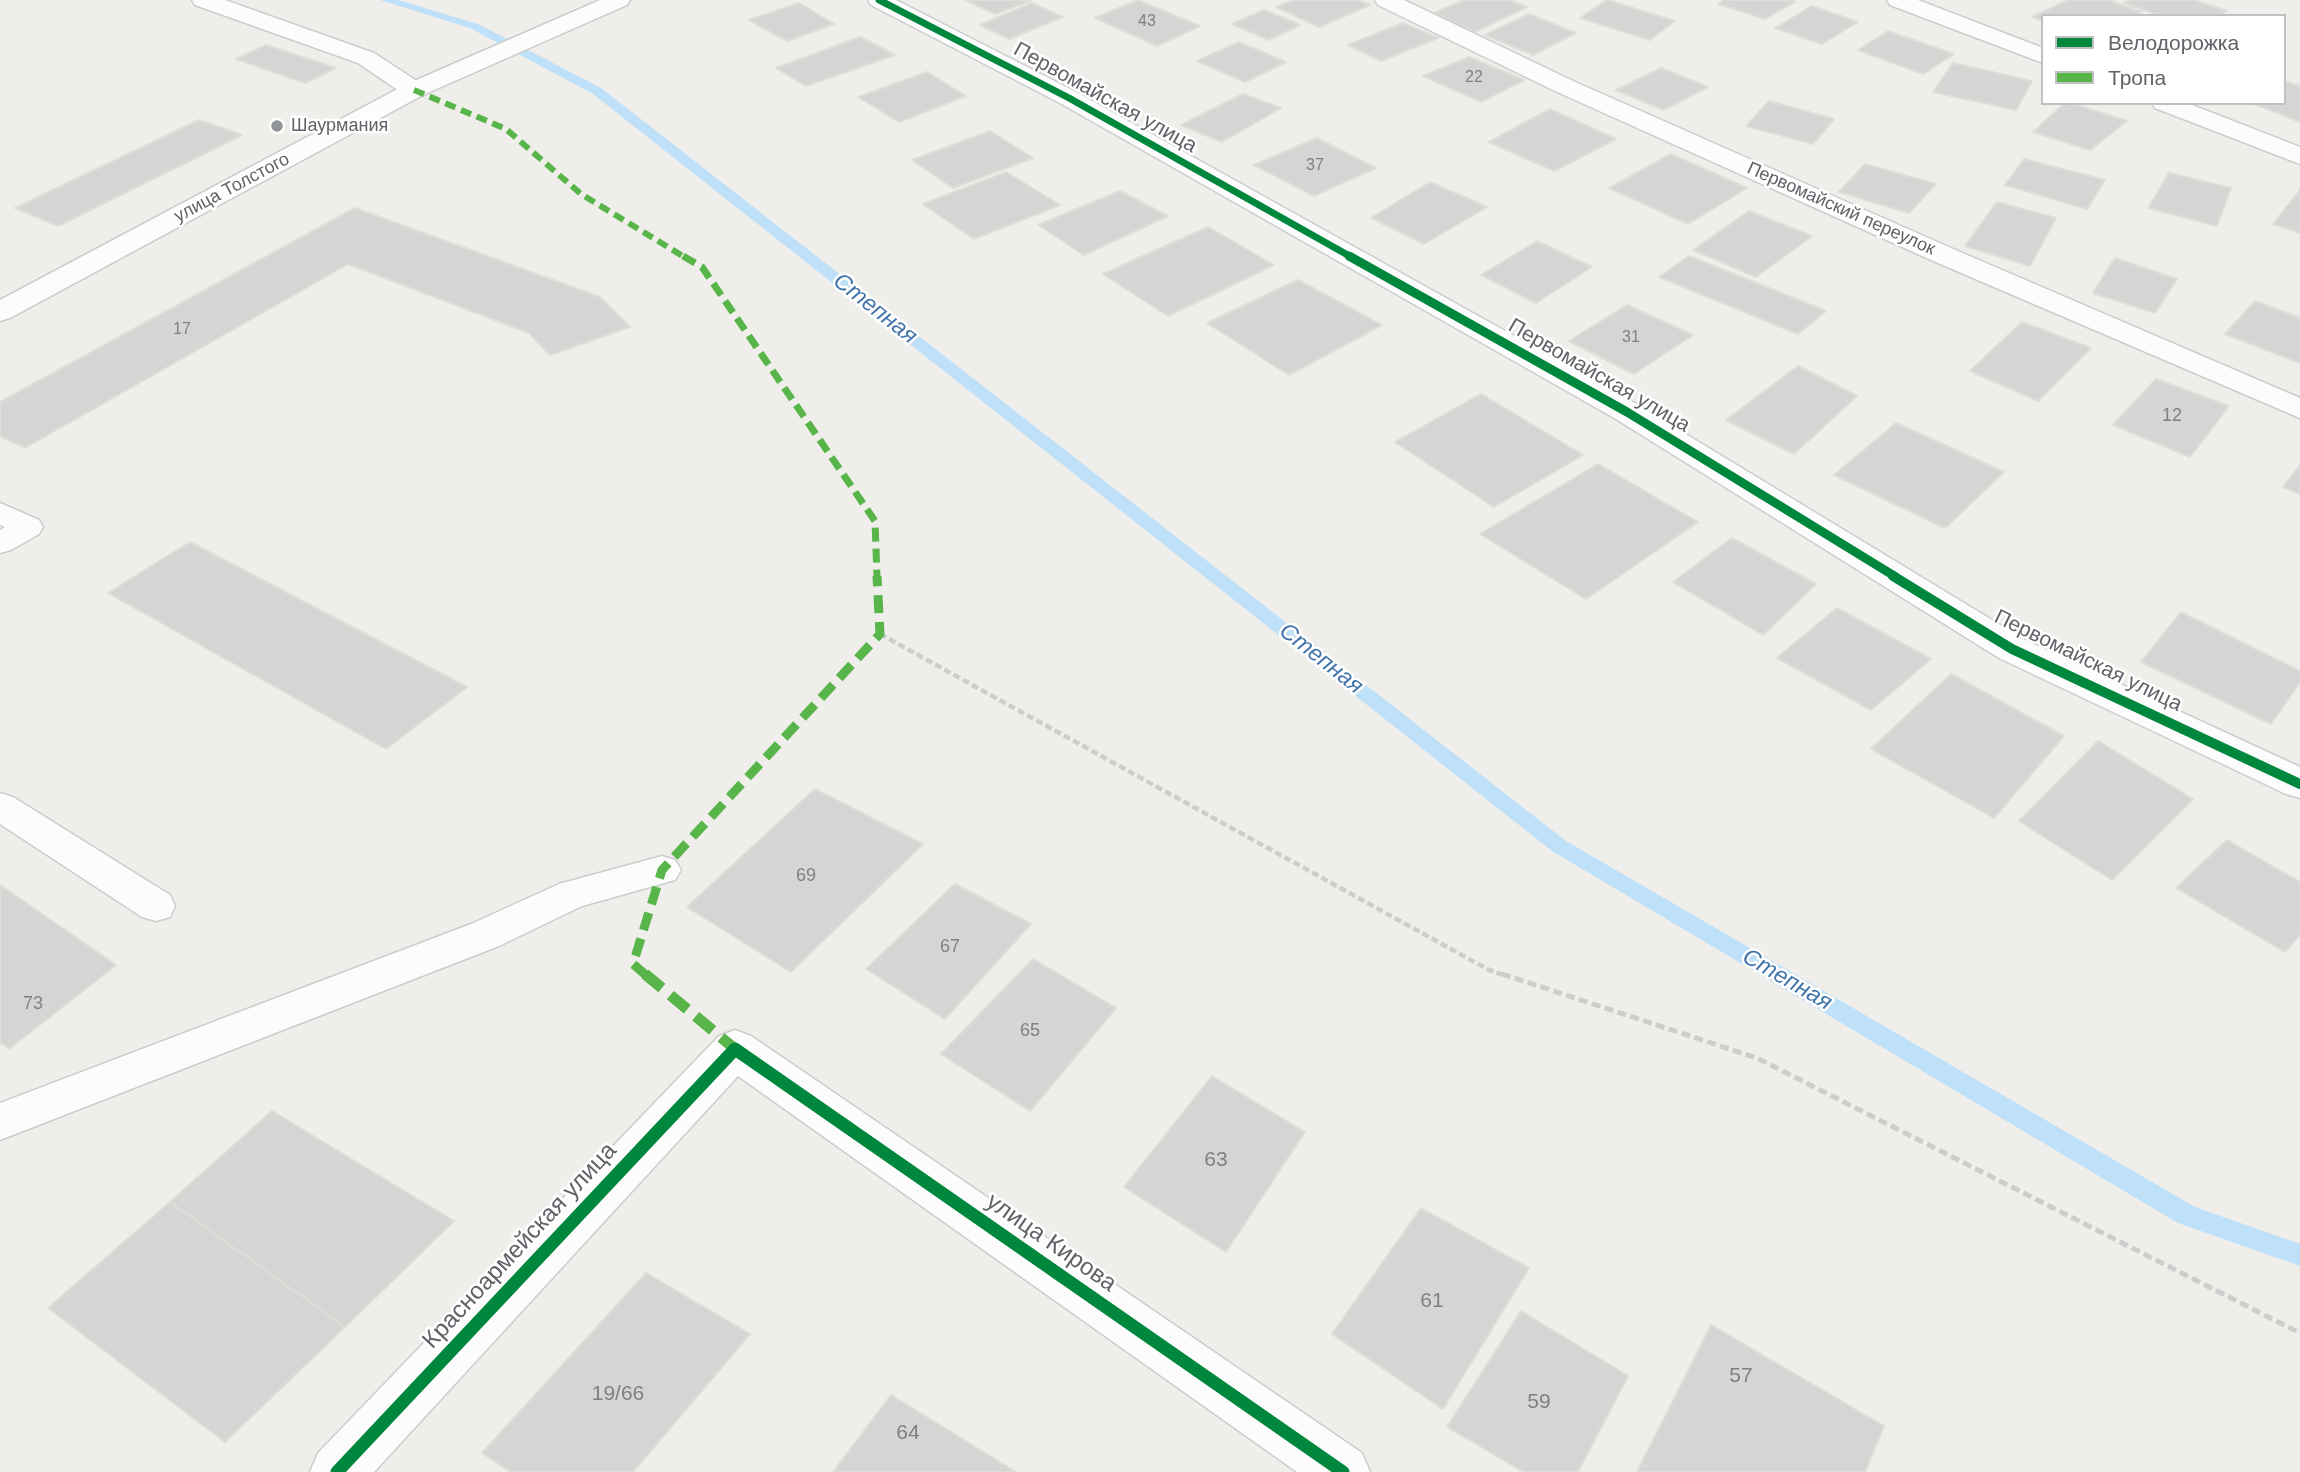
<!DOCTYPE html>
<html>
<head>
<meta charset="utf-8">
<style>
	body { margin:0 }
	#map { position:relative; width:2300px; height:1472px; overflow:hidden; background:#efeeea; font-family:Arial,sans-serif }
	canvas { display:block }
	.legend { position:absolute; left:2041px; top:14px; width:245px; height:91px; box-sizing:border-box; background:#fff; border:2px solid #bfc1c3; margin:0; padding:9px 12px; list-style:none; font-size:21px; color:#5f6368 }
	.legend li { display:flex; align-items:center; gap:14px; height:35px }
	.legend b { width:35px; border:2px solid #bfc1c3 }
</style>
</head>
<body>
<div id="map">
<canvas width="2300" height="1472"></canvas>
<ul class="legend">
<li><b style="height:9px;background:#00873e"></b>Велодорожка</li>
<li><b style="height:9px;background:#58b549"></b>Тропа</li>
</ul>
</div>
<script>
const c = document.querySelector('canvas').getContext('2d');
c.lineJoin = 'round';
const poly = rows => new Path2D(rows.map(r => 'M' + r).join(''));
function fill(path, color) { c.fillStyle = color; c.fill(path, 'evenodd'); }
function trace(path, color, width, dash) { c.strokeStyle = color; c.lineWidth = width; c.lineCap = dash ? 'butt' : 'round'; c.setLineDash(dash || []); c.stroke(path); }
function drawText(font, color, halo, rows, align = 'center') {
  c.font = font + ' Arial,sans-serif'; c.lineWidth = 5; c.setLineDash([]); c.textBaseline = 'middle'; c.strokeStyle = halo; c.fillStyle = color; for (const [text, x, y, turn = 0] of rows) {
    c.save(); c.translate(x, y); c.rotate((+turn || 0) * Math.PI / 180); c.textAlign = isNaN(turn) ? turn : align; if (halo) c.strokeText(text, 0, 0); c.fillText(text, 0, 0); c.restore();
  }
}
const stream = poly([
	[380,0,398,0,478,24,601,88,1566,841,2195,1207,2300,1244,2300,1266,2178,1223,1552,851,593,94,470,28,380,0]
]);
const building = poly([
	[965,0,1032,0,995,14,965,0],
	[1138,0,1200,26,1157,46,1095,18,1138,0],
	[1294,0,1358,0,1370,5,1319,27,1276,7,1294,0],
	[1464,0,1509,0,1527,7,1475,32,1434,13,1464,0],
	[1607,0,1675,21,1650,40,1580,18,1607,0],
	[1725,0,1791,0,1795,2,1765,19,1718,4,1725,0],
	[2068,0,2108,0,2142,12,2134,16,2043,16,2043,21,2032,17,2068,0],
	[2129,0,2194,0,2227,11,2218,16,2161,16,2124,3,2129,0],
	[799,3,834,24,787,41,749,20,799,3],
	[1032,3,1063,17,1009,39,980,25,1032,3],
	[1812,6,1858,22,1822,44,1775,28,1812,6],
	[1264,10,1300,25,1269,40,1232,24,1264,10],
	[1529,14,1576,33,1533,55,1485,35,1529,14],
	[1403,23,1438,38,1381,61,1348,45,1403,23],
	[1888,31,1954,54,1923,74,1858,50,1888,31],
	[860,37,895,55,806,86,776,68,860,37],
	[1239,42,1286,62,1245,82,1197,61,1239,42],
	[266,45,336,68,305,83,236,59,266,45],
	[1469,57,1524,80,1481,102,1423,76,1469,57],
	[1953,63,2032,81,2016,110,1933,92,1953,63],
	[1661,68,1708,87,1664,110,1616,90,1661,68],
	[927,72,966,96,899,122,858,97,927,72],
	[2288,82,2300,86,2300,122,2252,103,2284,103,2284,84,2288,82],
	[1243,94,1281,108,1222,142,1181,125,1243,94],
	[1769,101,1834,119,1813,144,1746,126,1769,101],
	[2065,103,2071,103,2127,121,2090,150,2033,132,2065,103],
	[1550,109,1616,139,1554,171,1489,142,1550,109],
	[199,120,242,135,58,226,15,208,199,120],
	[990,131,1033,158,953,188,912,160,990,131],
	[1317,138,1376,168,1314,196,1254,165,1317,138],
	[1671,154,1747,188,1688,224,1609,188,1671,154],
	[2024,159,2105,180,2087,209,2005,185,2024,159],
	[1865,164,1936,184,1909,213,1839,192,1865,164],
	[1006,172,1060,205,974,239,923,204,1006,172],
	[2169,173,2231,188,2217,226,2148,208,2169,173],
	[1430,182,1487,207,1424,244,1371,218,1430,182],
	[2300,190,2300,233,2273,224,2300,190],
	[1120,191,1168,216,1084,255,1038,225,1120,191],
	[1997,202,2056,218,2030,266,1965,246,1997,202],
	[355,208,600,297,630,327,550,355,529,333,348,264,25,448,0,436,0,402,355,208],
	[1749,211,1812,236,1756,277,1693,250,1749,211],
	[1208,227,1274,265,1168,316,1103,274,1208,227],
	[1537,241,1592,267,1536,303,1481,275,1537,241],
	[1689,256,1826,311,1798,334,1659,277,1689,256],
	[2115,258,2177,279,2155,313,2093,293,2115,258],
	[1298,280,1382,325,1289,375,1207,323,1298,280],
	[2255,301,2300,318,2300,363,2225,334,2255,301],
	[1627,305,1693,335,1634,374,1569,341,1627,305],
	[2022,322,2091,348,2038,401,1970,371,2022,322],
	[1798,366,1857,396,1794,454,1726,420,1798,366],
	[2156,379,2229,406,2190,457,2113,425,2156,379],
	[1481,394,1583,455,1494,507,1395,442,1481,394],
	[1896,423,2004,472,1945,528,1834,475,1896,423],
	[1598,464,1698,522,1586,599,1480,534,1598,464],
	[2300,465,2300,494,2283,487,2300,465],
	[1732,538,1816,584,1763,635,1673,582,1732,538],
	[190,542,467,687,386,749,108,593,190,542],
	[1837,608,1931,659,1871,710,1777,658,1837,608],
	[2181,612,2300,671,2300,682,2271,724,2141,662,2181,612],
	[1951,674,2064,736,1994,818,1871,749,1951,674],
	[2098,741,2193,799,2112,880,2019,821,2098,741],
	[815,789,923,844,791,972,687,907,815,789],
	[2227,840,2300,882,2300,935,2285,952,2176,888,2227,840],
	[955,884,1031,924,945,1019,866,969,955,884],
	[0,885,116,965,9,1049,0,1042,0,885],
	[1033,959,1116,1008,1030,1111,941,1054,1033,959],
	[1212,1076,1305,1132,1226,1252,1124,1187,1212,1076],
	[272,1111,454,1221,345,1327,170,1202,272,1111],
	[170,1202,345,1327,225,1442,48,1308,170,1202],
	[1421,1208,1529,1268,1443,1409,1332,1334,1421,1208],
	[646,1273,750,1334,633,1472,511,1472,482,1453,646,1273],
	[1521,1311,1628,1376,1578,1472,1524,1472,1447,1427,1521,1311],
	[1711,1325,1884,1426,1865,1472,1637,1472,1711,1325],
	[891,1395,1016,1472,833,1472,891,1395]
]);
const pathFar1 = poly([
	[880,634,1489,970,1507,976]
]);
const path = poly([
	[1502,974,1757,1058,2300,1333]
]);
const service = poly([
	[0,503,39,520,43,527,39,534,11,550,0,553,0,530,5,527,0,525,0,503],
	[0,793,13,797,170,895,175,906,170,917,156,921,142,917,0,824,0,793],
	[662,856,675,860,681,870,675,880,582,906,499,946,0,1140,0,1103,471,924,559,884,662,856]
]);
const minor = poly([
	[192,0,225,0,374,53,423,85,426,90,423,95,414,97,405,95,358,63,195,5,192,0],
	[868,0,896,0,1078,93,1638,405,2025,640,2300,767,2300,798,2286,794,1999,658,1616,419,1060,103,871,5,868,0],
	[1375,0,1404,0,1573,81,1951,248,2300,398,2300,418,1931,260,1555,91,1378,5,1375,0],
	[1887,0,1918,0,2043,48,2043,63,1890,5,1887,0],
	[2152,103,2187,103,2300,147,2300,164,2155,108,2152,103],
	[735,1030,751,1036,1362,1453,1370,1472,1297,1472,738,1076,374,1472,310,1472,318,1453,719,1036,735,1030]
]);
const secondary = poly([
	[600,0,630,0,627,5,423,95,10,318,0,321,0,300,405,85,600,0]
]);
const quietFar3 = poly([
	[414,90,506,129,581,194,686,258]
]);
const quietFar2 = poly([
	[683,256,702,267,875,521,877,577]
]);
const quietFar1 = poly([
	[647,976,633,964,662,870,880,634,877,576]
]);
const quiet = poly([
	[645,974,735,1049]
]);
const cyclewayFar3 = poly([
	[879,0,1069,98,1353,258]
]);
const cyclewayFar2 = poly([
	[1349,256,1627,412,1896,577]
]);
const cyclewayFar1 = poly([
	[1893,576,2012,649,2300,784]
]);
const cycleway = poly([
	[337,1472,735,1049,1343,1472]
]);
const markers = [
	[277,126,7,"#919496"]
];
const farNumbernames = [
	["43",1147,22],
	["22",1474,78],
	["37",1315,166],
	["17",182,330],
	["31",1631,338]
];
const farPoinames = [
	["Шаурмания",291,126]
];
const farStreetnames = [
	["улица Толстого",232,188,-28],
	["Первомайский переулок",1841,209,24]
];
const numberNames = [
	["12",2172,416],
	["69",806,876],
	["67",950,947],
	["73",33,1004],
	["65",1030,1031]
];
const streetNames = [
	["Первомайская улица",1105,98,29],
	["Первомайская улица",1599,376,30],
	["Первомайская улица",2088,661,26]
];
const nearNumbernames = [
	["63",1216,1160],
	["61",1432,1301],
	["57",1741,1376],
	["19/66",618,1394],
	["59",1539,1402],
	["64",908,1433]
];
const waterNames = [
	["Степная",875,309,38],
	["Степная",1321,659,38],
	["Степная",1787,980,30]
];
const nearStreetnames = [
	["улица Кирова",1051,1243,35],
	["Красноармейская улица",520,1246,-47]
];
fill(stream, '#bfe0f9');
fill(building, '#d6d5d3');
trace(building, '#deddd9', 2);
trace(service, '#cbcccc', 3);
trace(minor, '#cbcccc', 3);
trace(secondary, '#cacacb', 3);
trace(pathFar1, '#cacfcc', 4.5, [7, 3.5]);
trace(path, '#cacfcc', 5, [9, 4.5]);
fill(service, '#fdfcfc');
fill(minor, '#fdfcfc');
fill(secondary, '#fdfcfc');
trace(quietFar3, '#58b549', 6, [11, 6]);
trace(quietFar2, '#58b549', 7, [14, 7]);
trace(quietFar1, '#58b549', 9, [18, 9]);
trace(quiet, '#58b549', 11, [22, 11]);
trace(cyclewayFar3, '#00873e', 7);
trace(cyclewayFar2, '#00873e', 9);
trace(cyclewayFar1, '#00873e', 10);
trace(cycleway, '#00873e', 13);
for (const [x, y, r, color] of markers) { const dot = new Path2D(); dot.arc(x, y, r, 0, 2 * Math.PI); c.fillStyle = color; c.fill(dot); trace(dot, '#fff', 2.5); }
drawText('16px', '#7e8184', null, farNumbernames);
drawText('18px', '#5f6368', '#fff', farPoinames, 'left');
drawText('18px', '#5f6368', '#fff', farStreetnames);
drawText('18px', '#7e8184', null, numberNames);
drawText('21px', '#5f6368', '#fff', streetNames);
drawText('21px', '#7e8184', null, nearNumbernames);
drawText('italic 23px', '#4174aa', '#fff', waterNames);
drawText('24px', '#5f6368', '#fff', nearStreetnames);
</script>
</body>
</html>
